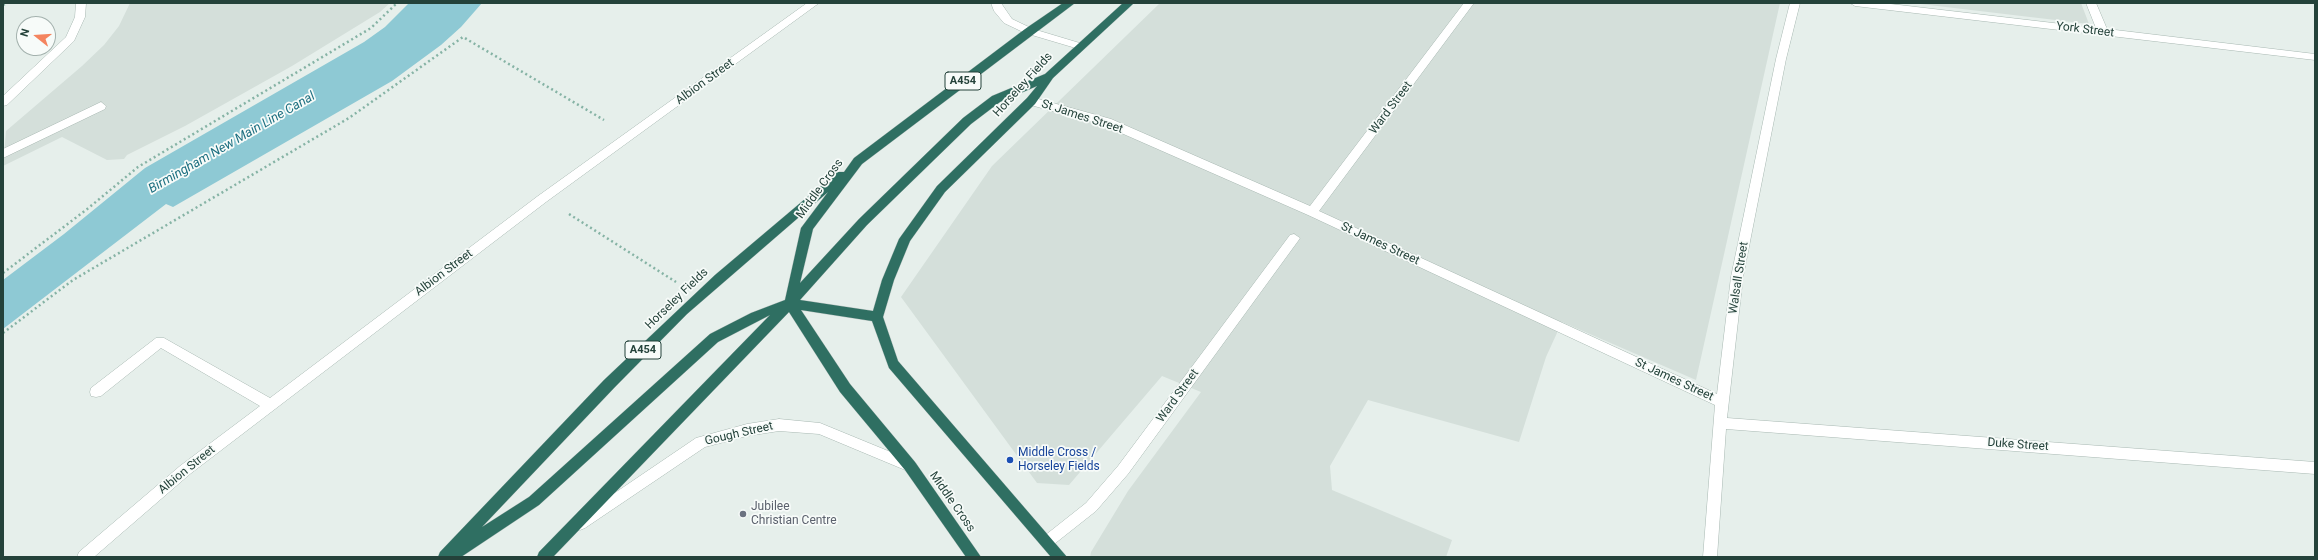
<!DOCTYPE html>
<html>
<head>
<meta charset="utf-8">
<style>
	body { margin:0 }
	#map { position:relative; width:2318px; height:560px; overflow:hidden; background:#e6efeb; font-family:Roboto,sans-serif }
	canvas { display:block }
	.frame { position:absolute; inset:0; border:4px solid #24423a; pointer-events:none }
	.north { position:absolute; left:16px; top:16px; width:40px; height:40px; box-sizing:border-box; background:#f7fbf9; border:1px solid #a3b1ad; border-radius:50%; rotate:287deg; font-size:11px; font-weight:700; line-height:16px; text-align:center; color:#24423a }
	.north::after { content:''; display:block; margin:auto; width:14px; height:18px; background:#f4845f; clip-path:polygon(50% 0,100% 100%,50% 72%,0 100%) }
</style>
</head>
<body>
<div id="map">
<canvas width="2318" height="560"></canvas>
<div class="frame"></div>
<div class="north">N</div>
</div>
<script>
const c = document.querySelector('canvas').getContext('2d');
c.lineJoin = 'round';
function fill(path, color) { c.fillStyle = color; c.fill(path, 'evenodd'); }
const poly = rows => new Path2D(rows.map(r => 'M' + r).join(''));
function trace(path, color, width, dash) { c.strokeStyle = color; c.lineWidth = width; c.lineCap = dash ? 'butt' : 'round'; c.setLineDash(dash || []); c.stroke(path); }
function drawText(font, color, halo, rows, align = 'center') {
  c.font = font + ' Roboto,sans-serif'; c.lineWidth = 3.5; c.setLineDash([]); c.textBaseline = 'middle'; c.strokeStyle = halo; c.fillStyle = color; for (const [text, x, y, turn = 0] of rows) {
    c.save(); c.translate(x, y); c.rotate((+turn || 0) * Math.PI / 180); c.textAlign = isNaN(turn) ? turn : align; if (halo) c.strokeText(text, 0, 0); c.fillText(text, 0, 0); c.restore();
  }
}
const built = poly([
	[130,3,390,3,380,12,292,66,185,126,127,155,124,159,107,160,62,137,3,166,6,131,82,66,104,45,119,26],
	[1160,3,1780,3,1696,380,1562,322,1546,357,1519,442,1368,400,1330,466,1332,490,1452,540,1446,557,1090,557,1091,552,1128,491,1201,392,1162,376,1069,485,1037,483,901,297,992,166],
	[1912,3,2081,3,2089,24]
]);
const water = poly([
	[409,3,482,3,461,27,441,45,392,81,173,207,166,204,3,329,3,280,64,234,145,168,364,42,385,27]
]);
const path = poly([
	[3,5,7,3],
	[569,214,676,282],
	[3,273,86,210,138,167,371,28,397,3],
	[3,333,73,280,349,118,463,37,604,120]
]);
const minor = poly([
	[76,3,86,3,85,17,74,41,7,105,3,106,3,96,66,37,75,17,76,3],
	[807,3,819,3,546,202,190,474,94,557,77,557,79,552,180,466,260,406,161,348,101,396,96,397,91,396,90,392,91,388,156,338,164,338,270,398,538,196,807,3],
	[991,3,1001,3,1012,19,1033,29,1083,44,1084,46,1079,49,1025,33,1004,23,994,11,991,3],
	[1464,3,1474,3,1319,211,1717,394,1731,277,1776,59,1790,3,1800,3,1786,59,1743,277,1727,418,2315,462,2315,474,1726,429,1717,557,1703,557,1715,405,1308,215,1103,125,1027,104,1026,101,1031,97,1111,119,1310,206,1464,3],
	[1850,3,1882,3,2096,28,2086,3,2096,3,2107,29,2315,54,2315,60,1855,6,1850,3],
	[101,102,106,106,105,109,3,158,3,149,101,102],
	[1294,234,1300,238,1298,241,1128,474,1096,511,1053,545,1048,547,1043,545,1041,541,1043,537,1086,503,1118,466,1290,235,1294,234],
	[779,419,820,423,915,462,917,466,915,470,910,472,819,434,779,431,747,436,705,447,585,528,580,530,575,528,573,524,575,520,696,438,747,424,779,419]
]);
const highway = poly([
	[1063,3,1075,3,862,164,813,229,800,283,859,219,963,118,992,96,1045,74,1123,3,1134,3,1053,78,1035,104,945,192,910,241,894,280,883,317,898,361,1067,557,1051,557,889,368,872,321,801,310,850,384,915,462,981,557,966,557,905,470,840,392,789,312,553,557,537,557,539,552,770,315,718,342,539,505,461,557,438,557,440,552,604,380,715,275,837,172,844,172,854,158,1025,29,1063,3],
	[1037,86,1027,98,937,186,899,239,882,280,873,311,800,300,867,225,971,124,1000,102,1037,86],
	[828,192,801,228,785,300,751,313,710,334,529,497,482,527,614,388,687,314,828,192]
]);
const markers = [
	[1010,460,4,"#1a4fb4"],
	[743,514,4,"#6b7280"]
];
const shields = [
	[963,81,36],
	[643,350,36]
];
const shieldNames = [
	["A454",963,81],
	["A454",643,350]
];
const streetNames = [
	["York Street",2085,30,7],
	["Albion Street",705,82,-36],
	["Horseley Fields",1023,85,-48],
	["Ward Street",1391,108,-53],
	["St James Street",1082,117,18],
	["Middle Cross",820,189,-54],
	["St James Street",1380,244,25],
	["Albion Street",444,273,-37],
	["Walsall Street",1739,278,-81],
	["Horseley Fields",677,299,-44],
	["St James Street",1674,380,25],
	["Ward Street",1178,396,-54],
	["Gough Street",739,434,-13],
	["Duke Street",2018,445,4],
	["Albion Street",187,470,-39],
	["Middle Cross",952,502,55]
];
const transitNames = [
	["Middle Cross /",1018,453],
	["Horseley Fields",1018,467]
];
const worshipNames = [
	["Jubilee",751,507],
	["Christian Centre",751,521]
];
const waterNames = [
	["Birmingham New Main Line Canal",232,143,-30]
];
fill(built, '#d4dfda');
fill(water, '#8ec9d4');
trace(minor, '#a8b8b2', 1);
trace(highway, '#c2cac8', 1);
trace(path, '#86b3a5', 2.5, [2, 3]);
fill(minor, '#fff');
fill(highway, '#2f6f62');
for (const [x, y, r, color] of markers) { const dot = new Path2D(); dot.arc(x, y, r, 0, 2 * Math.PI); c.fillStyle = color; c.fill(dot); trace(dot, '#f7fbf9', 1.5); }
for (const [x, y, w] of shields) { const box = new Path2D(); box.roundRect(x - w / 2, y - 9, w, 18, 3); c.fillStyle = '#f7fbf9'; c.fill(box); trace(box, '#24423a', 1); }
drawText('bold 11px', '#24423a', null, shieldNames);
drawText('12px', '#24423a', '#f7fbf9', streetNames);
drawText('12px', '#164399', '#f7fbf9', transitNames, 'left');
drawText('12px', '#5b616d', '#f7fbf9', worshipNames, 'left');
drawText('italic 13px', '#1c6f80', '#f7fbf9', waterNames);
</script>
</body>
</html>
